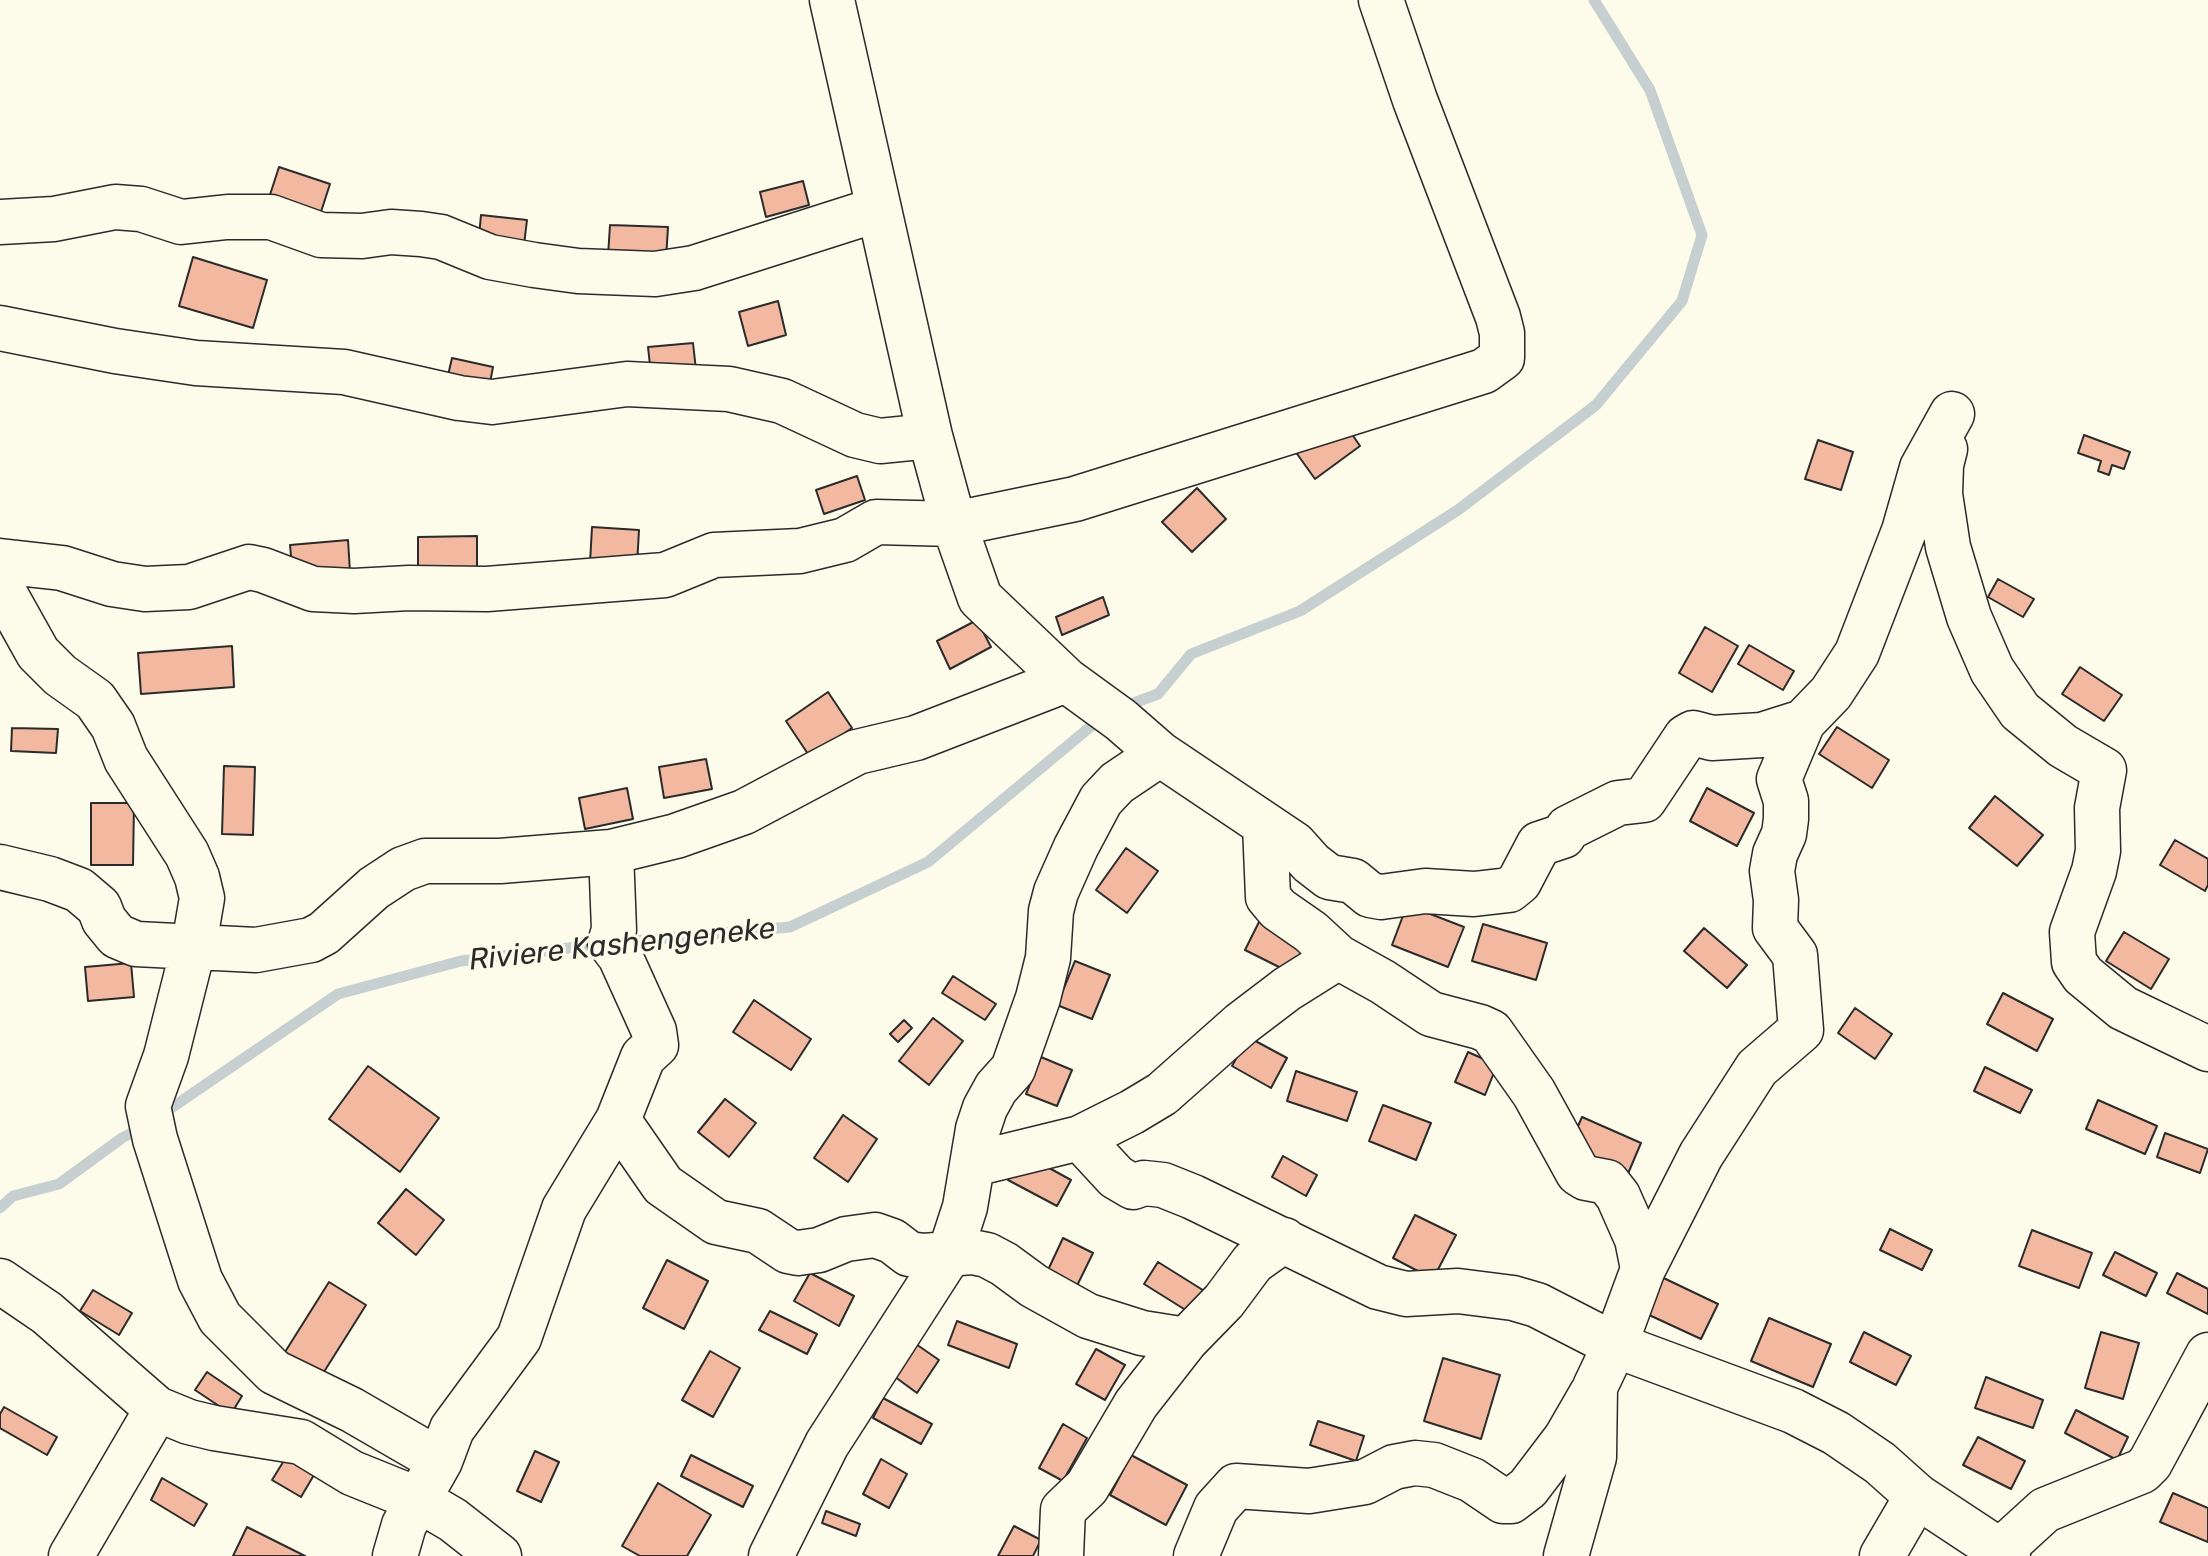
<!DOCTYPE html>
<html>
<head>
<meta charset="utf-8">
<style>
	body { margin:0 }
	canvas { display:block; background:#fdfbea }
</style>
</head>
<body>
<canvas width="2208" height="1556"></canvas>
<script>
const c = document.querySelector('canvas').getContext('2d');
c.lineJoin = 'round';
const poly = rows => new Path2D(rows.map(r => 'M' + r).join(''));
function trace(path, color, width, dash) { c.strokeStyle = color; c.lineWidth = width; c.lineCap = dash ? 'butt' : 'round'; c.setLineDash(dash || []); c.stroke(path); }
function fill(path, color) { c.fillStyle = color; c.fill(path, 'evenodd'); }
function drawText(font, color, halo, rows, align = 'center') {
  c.font = font + ' Rubik,sans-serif'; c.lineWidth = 6; c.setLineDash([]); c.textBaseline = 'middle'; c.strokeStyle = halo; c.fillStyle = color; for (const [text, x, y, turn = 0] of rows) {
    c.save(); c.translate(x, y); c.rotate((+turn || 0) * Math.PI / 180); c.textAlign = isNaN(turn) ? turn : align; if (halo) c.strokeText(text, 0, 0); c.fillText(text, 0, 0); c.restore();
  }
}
const stream = poly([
	[1123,707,1158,694,1191,654,1300,611,1458,510,1596,405,1682,301,1702,235,1650,90,1594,0],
	[622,942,790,927,928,862,1101,718],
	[161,1115,338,994,461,961,601,944],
	[0,1208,13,1196,59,1184,122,1138,143,1127]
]);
const building = poly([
	[279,167,330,184,318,221,267,204,279,167],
	[803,181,809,205,766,217,760,192,803,181],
	[481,215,527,220,523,253,478,247,481,215],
	[610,225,668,227,666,259,608,256,610,225],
	[193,257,267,280,253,328,179,306,193,257],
	[778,301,786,335,748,346,739,312,778,301],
	[693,343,696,370,651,374,648,347,693,343],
	[452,358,493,367,488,393,446,384,452,358],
	[1341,418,1360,446,1315,479,1295,451,1341,418],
	[2084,435,2130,452,2124,469,2112,465,2109,475,2098,471,2101,461,2078,453,2084,435],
	[1818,440,1853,452,1841,490,1805,479,1818,440],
	[857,476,865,500,824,514,816,490,857,476],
	[1197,488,1226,519,1192,552,1162,522,1197,488],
	[592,527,639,530,637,565,590,563,592,527],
	[477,536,477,571,418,572,418,537,477,536],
	[348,540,350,572,293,577,290,545,348,540],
	[1998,579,2034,599,2023,617,1988,597,1998,579],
	[1103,597,1109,615,1062,635,1056,617,1103,597],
	[977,620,991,647,950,669,937,641,977,620],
	[1705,627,1738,646,1712,692,1679,673,1705,627],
	[1749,645,1794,671,1783,690,1738,664,1749,645],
	[232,646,234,687,141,694,138,653,232,646],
	[2080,667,2122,695,2104,721,2062,694,2080,667],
	[828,692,852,728,810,757,786,721,828,692],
	[1837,727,1889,760,1872,788,1819,754,1837,727],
	[12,728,58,729,56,753,11,751,12,728],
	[706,759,712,789,664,798,659,767,706,759],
	[224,766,255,767,253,835,222,834,224,766],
	[627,788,633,819,585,829,579,798,627,788],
	[1707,788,1754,813,1737,846,1690,821,1707,788],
	[1995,796,2043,835,2017,866,1969,828,1995,796],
	[91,803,134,803,133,865,91,865,91,803],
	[2175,840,2208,859,2208,885,2205,891,2160,865,2175,840],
	[1126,848,1158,871,1127,913,1096,890,1126,848],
	[1407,905,1464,927,1448,967,1392,945,1407,905],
	[1261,918,1307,941,1291,973,1245,950,1261,918],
	[1483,924,1547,943,1536,980,1472,961,1483,924],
	[1704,928,1747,965,1727,988,1684,951,1704,928],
	[2124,932,2169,959,2151,989,2106,961,2124,932],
	[1075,961,1110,975,1092,1019,1057,1005,1075,961],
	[131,963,134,997,88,1001,85,967,131,963],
	[953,976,996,1004,985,1020,942,993,953,976],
	[2003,993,2053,1019,2037,1051,1987,1024,2003,993],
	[754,1000,811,1039,791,1070,733,1032,754,1000],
	[1855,1008,1892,1034,1875,1059,1838,1033,1855,1008],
	[933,1018,963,1041,929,1085,899,1061,933,1018],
	[904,1020,912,1028,898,1042,890,1034,904,1020],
	[1248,1037,1287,1058,1271,1088,1232,1066,1248,1037],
	[1468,1052,1497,1065,1485,1095,1455,1082,1468,1052],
	[1041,1057,1072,1070,1057,1106,1026,1094,1041,1057],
	[368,1066,439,1118,400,1172,329,1119,368,1066],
	[1985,1067,2032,1090,2020,1113,1974,1091,1985,1067],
	[1296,1071,1357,1092,1347,1121,1287,1101,1296,1071],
	[725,1099,756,1123,729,1157,698,1132,725,1099],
	[2098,1100,2157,1126,2145,1154,2086,1129,2098,1100],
	[1383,1105,1431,1123,1416,1160,1369,1141,1383,1105],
	[843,1115,877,1139,848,1182,814,1158,843,1115],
	[1582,1117,1641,1143,1627,1176,1568,1149,1582,1117],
	[2165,1133,2208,1149,2200,1173,2157,1157,2165,1133],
	[1022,1153,1071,1180,1057,1206,1008,1180,1022,1153],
	[1283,1156,1317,1175,1306,1196,1272,1177,1283,1156],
	[406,1189,444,1220,416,1255,378,1223,406,1189],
	[1415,1215,1456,1235,1433,1279,1393,1258,1415,1215],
	[1890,1229,1932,1250,1922,1270,1880,1250,1890,1229],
	[2032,1230,2092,1253,2079,1288,2019,1266,2032,1230],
	[1063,1238,1093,1253,1070,1300,1041,1285,1063,1238],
	[2115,1252,2157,1273,2146,1296,2103,1275,2115,1252],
	[667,1260,708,1281,684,1329,643,1308,667,1260],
	[1158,1262,1206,1292,1192,1314,1144,1284,1158,1262],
	[1651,1272,1718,1304,1701,1339,1634,1308,1651,1272],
	[810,1273,854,1296,839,1326,794,1301,810,1273],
	[2177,1273,2208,1289,2208,1314,2167,1293,2177,1273],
	[329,1282,366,1305,322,1375,285,1352,329,1282],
	[93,1290,132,1313,119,1335,80,1311,93,1290],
	[770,1311,817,1334,807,1354,759,1330,770,1311],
	[1769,1318,1831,1344,1813,1387,1751,1361,1769,1318],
	[957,1321,1017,1344,1009,1368,948,1345,957,1321],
	[1864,1332,1911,1356,1896,1385,1850,1362,1864,1332],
	[2101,1332,2139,1343,2123,1399,2085,1388,2101,1332],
	[913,1342,939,1360,917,1393,891,1374,913,1342],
	[1096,1349,1125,1365,1105,1400,1076,1384,1096,1349],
	[710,1351,740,1368,713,1417,682,1400,710,1351],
	[1443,1358,1500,1375,1481,1439,1424,1421,1443,1358],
	[207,1372,242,1396,231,1414,195,1390,207,1372],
	[1986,1377,2043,1400,2033,1428,1975,1408,1986,1377],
	[883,1398,932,1424,921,1444,873,1418,883,1398],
	[4,1407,57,1437,47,1455,0,1428,0,1414,4,1407],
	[2076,1410,2128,1437,2117,1460,2065,1433,2076,1410],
	[1318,1421,1364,1436,1356,1461,1310,1445,1318,1421],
	[1063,1424,1087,1438,1063,1481,1039,1468,1063,1424],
	[1978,1437,2025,1461,2011,1489,1963,1465,1978,1437],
	[293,1446,321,1463,301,1497,272,1480,293,1446],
	[535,1451,559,1462,541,1502,517,1491,535,1451],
	[691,1455,753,1486,743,1507,681,1476,691,1455],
	[1131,1455,1187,1485,1166,1525,1110,1495,1131,1455],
	[881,1459,907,1474,889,1508,863,1494,881,1459],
	[162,1478,207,1504,194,1526,151,1500,162,1478],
	[658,1483,711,1515,687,1556,640,1556,622,1546,658,1483],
	[2173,1493,2208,1508,2208,1542,2160,1522,2173,1493],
	[826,1511,860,1524,856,1536,822,1523,826,1511],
	[1014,1526,1041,1540,1033,1556,998,1556,1014,1526],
	[247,1527,305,1556,233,1556,247,1527]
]);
const minor = poly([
	[832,0,930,436,954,524,980,598,1066,680,1121,720,1160,754,1294,844,1311,863,1329,877,1353,881,1370,895,1381,897,1425,891,1474,894,1509,890,1519,882,1539,844,1563,836,1568,828,1618,803,1644,800,1686,737,1693,733,1712,738,1762,735,1803,722],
	[0,222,54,219,115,207,141,209,181,222,227,217,271,217,321,235,362,236,391,232,421,234,441,237,490,257,534,265,578,271,655,274,694,268,879,209],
	[0,328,115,351,196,363,344,372,459,398,492,402,627,384,729,389,782,401,855,435,880,441,930,436],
	[1945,449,1941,465,1940,494,1948,547,1969,617,1992,670,2020,711,2063,746,2104,770,2097,808,2098,851,2094,871,2072,932,2074,962,2083,975,2123,1008,2208,1049],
	[0,561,62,568,112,584,145,589,189,587,249,567,263,570,313,589,354,591,409,588,487,589,665,575,714,555,800,551,845,540,876,522,954,524,1075,499,1484,371,1502,358,1502,333,1498,317,1415,100,1381,0],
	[0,585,38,653,60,675,95,700,113,726,126,759,187,854,197,877,202,898,194,945,166,1056,148,1106,155,1139,200,1280,220,1318,274,1372,352,1410,440,1461],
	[1265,825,1268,897,1278,909,1311,932,1338,957],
	[0,867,50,879,79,890,99,907,104,920,117,936,136,944,256,950,311,940,324,933,374,888,403,869,425,861,500,861,611,852,676,836,744,812,857,752,916,738,1066,680],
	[618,1120,663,1185,716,1222,758,1231,788,1251,798,1253,819,1250,846,1239,875,1235,892,1241,909,1254,924,1256,972,1252,987,1255,1004,1264,1034,1286,1088,1316,1142,1333,1186,1340],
	[1080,1138,1116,1177,1133,1187,1144,1183,1163,1185,1193,1197,1378,1287,1406,1294,1458,1291,1513,1298,1537,1305,1615,1345,1793,1411,1836,1433,1880,1463,1917,1496,2008,1556],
	[974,1164,1080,1138,1132,1112,1162,1094,1241,1024,1287,989,1338,957,1383,982,1431,1014,1480,1027,1491,1032,1534,1093,1578,1173,1586,1178,1607,1182,1618,1196,1637,1239,1643,1269],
	[0,1281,47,1313,157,1409,189,1422,214,1428,301,1442,352,1473,419,1500,453,1520,499,1556],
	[2000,1551,2045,1510,2142,1471,2150,1463,2208,1355],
	[71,1556,157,1409],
	[395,1556,404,1525,440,1461,452,1429,519,1338,564,1209,618,1120,643,1057,656,1045,654,1031,620,956,610,943,614,930,611,852],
	[771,1556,827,1444,950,1253,965,1207,978,1129,985,1108,996,1088,1013,1069,1038,998,1048,958,1051,911,1056,892,1076,847,1101,800,1117,783,1160,754],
	[1061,1556,1063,1510,1087,1487,1136,1404,1186,1340,1224,1301,1253,1262,1284,1240],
	[1196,1556,1216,1508,1236,1486,1309,1491,1365,1482,1394,1467,1415,1463,1434,1465,1472,1480,1503,1501,1511,1501,1528,1488,1566,1438,1592,1393],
	[1566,1556,1594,1457,1595,1387,1615,1345,1643,1269,1701,1155,1757,1068,1801,1030,1795,955,1775,928,1776,900,1772,871,1775,854,1784,834,1786,819,1786,801,1779,779,1803,722,1831,693,1857,653,1904,531,1922,468,1952,414],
	[1882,1556,1917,1496]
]);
const waterNames = [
	["Riviere Kashengeneke",622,945,-6]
];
trace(stream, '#c7d0d0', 11);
fill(building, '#f2b8a0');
trace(building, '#2b2b2b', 2);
trace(minor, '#2b2b2b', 47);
trace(minor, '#fdfbea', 44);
drawText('italic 30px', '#2b2b2b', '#fdfbea', waterNames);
</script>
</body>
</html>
